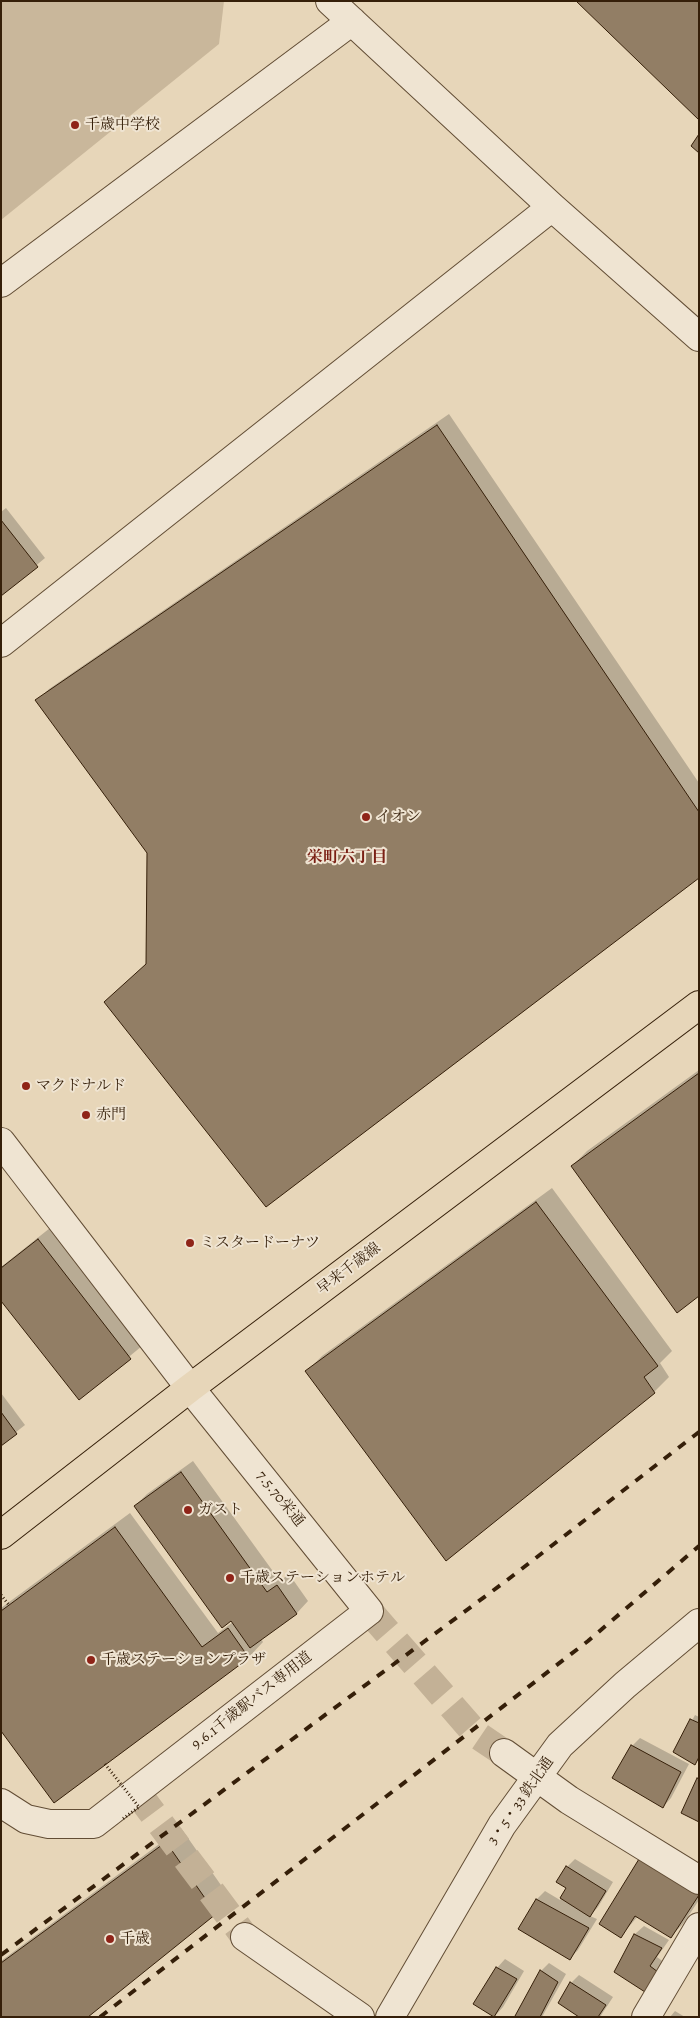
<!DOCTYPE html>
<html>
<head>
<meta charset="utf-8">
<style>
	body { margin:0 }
	#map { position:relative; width:700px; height:2018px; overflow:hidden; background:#e7d6b9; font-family:Alegreya,serif }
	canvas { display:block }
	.frame { position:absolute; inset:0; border:2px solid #351f09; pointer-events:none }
</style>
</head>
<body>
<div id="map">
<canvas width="700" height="2018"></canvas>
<div class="frame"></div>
</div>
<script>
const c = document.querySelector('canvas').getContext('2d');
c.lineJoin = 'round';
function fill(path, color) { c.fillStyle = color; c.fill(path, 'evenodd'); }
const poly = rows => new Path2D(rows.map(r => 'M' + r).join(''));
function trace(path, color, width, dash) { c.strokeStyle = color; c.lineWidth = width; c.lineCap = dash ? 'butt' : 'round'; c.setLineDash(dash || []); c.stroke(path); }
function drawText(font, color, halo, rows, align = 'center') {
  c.font = font + ' Alegreya,"Noto Serif JP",serif'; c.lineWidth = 4; c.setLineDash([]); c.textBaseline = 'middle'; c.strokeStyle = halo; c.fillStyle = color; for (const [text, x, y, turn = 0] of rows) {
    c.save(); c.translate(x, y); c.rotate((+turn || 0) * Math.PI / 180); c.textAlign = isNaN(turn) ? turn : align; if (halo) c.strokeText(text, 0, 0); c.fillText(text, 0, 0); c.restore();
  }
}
const green = poly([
	[1,1,224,1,219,44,1,220]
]);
const shadow = poly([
	[449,414,699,783,699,876,105,1002,148,963,149,852,37,701,49,689],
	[6,508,45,558,1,595,1,512],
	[699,1070,699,1295,572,1166,587,1151],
	[552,1188,672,1351,660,1363,669,1377,654,1392,307,1371,322,1356],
	[50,1228,142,1346,79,1398,1,1299,1,1267],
	[1,1393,25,1425,1,1444],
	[193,1461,280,1581,289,1574,308,1601,297,1613,261,1639,263,1642,249,1657,54,1801,1,1729,1,1608,130,1513,218,1633,233,1622,135,1506,147,1494],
	[695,1715,699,1717,699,1759,695,1763,675,1752],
	[640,1738,689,1764,671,1798,663,1807,632,1746],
	[181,1828,230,1898,216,1913,86,2017,1,2017,1,1961],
	[575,1859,613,1882,598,1907,590,1916,597,1919,578,1950,570,1958,520,1929,537,1899,545,1891,560,1900,568,1888,567,1867],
	[699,1876,699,1900,683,1924,671,1936,638,1916,621,1936,601,1923],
	[644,1926,669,1940,657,1957,665,1963,645,1990,616,1972,635,1934],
	[505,1959,524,1971,503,2007,495,2016,497,1968],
	[549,1963,566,1974,542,2017,519,2017,541,1971],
	[579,1975,613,1997,600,2017,581,2017,571,1983],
	[675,2011,685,2017,670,2017]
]);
const building = poly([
	[576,1,699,1,699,120,576,1],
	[699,134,699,153,691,146,699,134],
	[437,425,699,812,699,878,266,1207,104,1002,146,964,147,853,35,700,437,425],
	[1,520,38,567,1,596,1,520],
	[699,1073,699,1296,677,1313,571,1166,699,1073],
	[536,1202,658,1366,644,1377,655,1393,446,1561,305,1371,536,1202],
	[38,1239,131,1359,79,1400,1,1301,1,1268,38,1239],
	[1,1412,17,1434,1,1446,1,1412],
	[181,1472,267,1592,277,1585,297,1614,250,1648,231,1621,222,1628,134,1506,181,1472],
	[115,1527,202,1647,228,1628,249,1658,54,1803,1,1731,1,1611,115,1527],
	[690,1719,699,1723,699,1757,695,1765,673,1752,690,1719],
	[631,1745,681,1772,663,1808,612,1778,631,1745],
	[697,1778,699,1779,699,1822,681,1813,697,1778],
	[166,1842,216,1914,88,2017,1,2017,1,1963,166,1842],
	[639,1859,699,1895,671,1938,635,1916,621,1938,599,1924,639,1859],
	[566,1866,606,1891,590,1917,560,1898,566,1888,556,1882,566,1866],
	[536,1899,589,1928,570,1960,518,1929,536,1899],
	[634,1934,662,1948,650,1966,658,1972,645,1992,614,1972,634,1934],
	[496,1967,517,1979,494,2017,473,2004,496,1967],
	[540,1970,558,1982,540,2017,517,2017,515,2016,540,1970],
	[570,1982,606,2005,598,2017,579,2017,558,2003,570,1982]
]);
const minorTunnel = poly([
	[369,1611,476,1734,504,1753],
	[136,1791,245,1937]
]);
const path = poly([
	[1,1595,9,1605]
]);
const minor = poly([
	[330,1,552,207,699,337],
	[1,283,352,21],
	[1,643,552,207],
	[1,1142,190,1388,369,1611,94,1824,49,1824,26,1819,1,1803],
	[504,1753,569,1800,699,1880],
	[245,1937,360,2017],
	[390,2017,502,1825,560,1745,625,1685,699,1623],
	[646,2017,699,1927]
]);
const major = poly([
	[1,1535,190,1388,699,1005]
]);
const rail = poly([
	[1,1955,506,1581,699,1432],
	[100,2017,588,1641,699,1546]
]);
const pathBridge = poly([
	[105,1764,139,1807,121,1820]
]);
const markers = [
	[75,125,5,"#8f2418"],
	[366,817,5,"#8f2418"],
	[26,1086,5,"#8f2418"],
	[86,1115,5,"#8f2418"],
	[190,1243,5,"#8f2418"],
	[188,1510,5,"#8f2418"],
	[230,1578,5,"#8f2418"],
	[91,1660,5,"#8f2418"],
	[110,1939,5,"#8f2418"]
];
const poiNames = [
	["千歳中学校",85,125],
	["イオン",376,817],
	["マクドナルド",36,1086],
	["赤門",96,1115],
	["ミスタードーナツ",200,1243],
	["ガスト",198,1510],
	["千歳ステーションホテル",240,1578],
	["千歳ステーションプラザ",101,1660],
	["千歳",120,1939]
];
const streetNames = [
	["早来千歳線",349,1269,-37],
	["7.5.70栄通",280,1499,51],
	["9.6.1千歳駅バス専用道",252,1701,-38],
	["3・5・33 鉄北通",521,1801,-55]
];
const neighbourhoodNames = [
	["栄町六丁目",347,858]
];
fill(green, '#c9b79b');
fill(shadow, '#0003');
fill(building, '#927e65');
trace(building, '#351f09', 1);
trace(minorTunnel, '#c3b196', 28, [28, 14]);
trace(minor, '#624d35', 30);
trace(major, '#351f09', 30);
trace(path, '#351f09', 3, [1, 2.5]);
trace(minor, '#efe4d2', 28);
trace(major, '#e7d6b9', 28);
trace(rail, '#351f09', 4, [9, 9]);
trace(pathBridge, '#351f09', 3, [1, 2.5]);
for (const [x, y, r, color] of markers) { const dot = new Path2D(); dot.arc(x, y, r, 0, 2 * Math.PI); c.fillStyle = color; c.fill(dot); trace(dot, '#efe4d2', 2); }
drawText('15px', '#351f09', '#efe4d2', poiNames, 'left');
drawText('15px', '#351f09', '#efe4d2', streetNames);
drawText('bold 16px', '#7a1f14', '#efe4d2', neighbourhoodNames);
</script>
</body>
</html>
